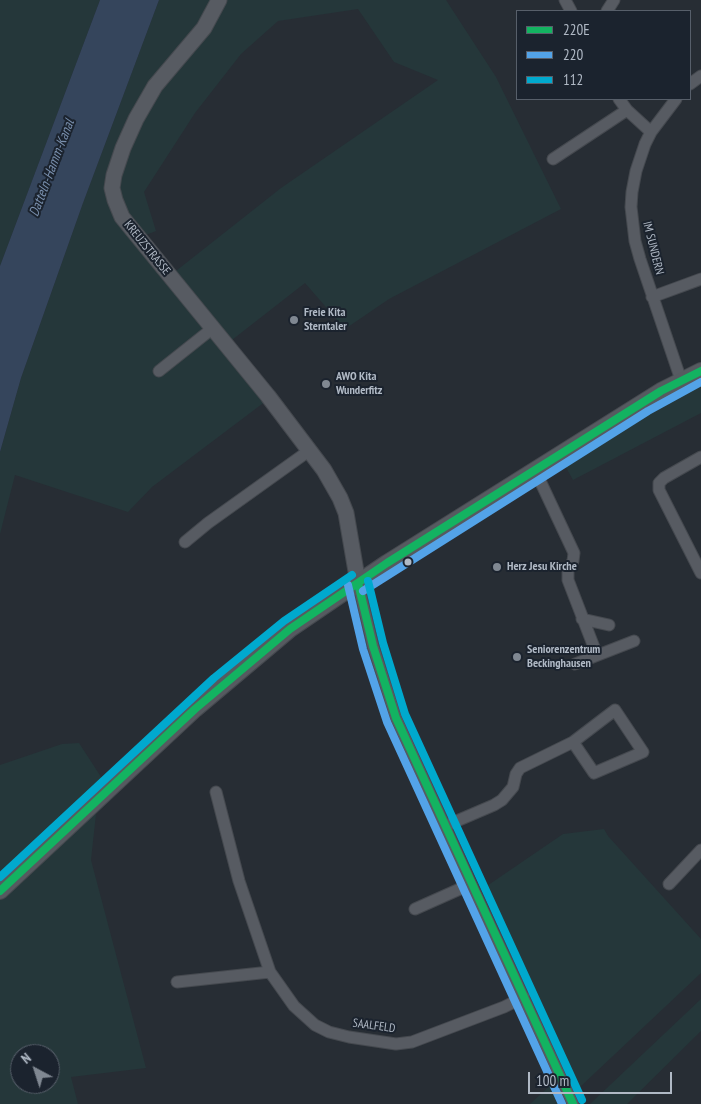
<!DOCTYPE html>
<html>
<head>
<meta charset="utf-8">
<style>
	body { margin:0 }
	#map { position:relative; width:701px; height:1104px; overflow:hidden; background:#272d34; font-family:"PT Sans Narrow",sans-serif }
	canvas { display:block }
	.legend { position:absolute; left:516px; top:10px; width:175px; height:90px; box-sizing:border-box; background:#1b232e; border:1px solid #575f6a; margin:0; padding:6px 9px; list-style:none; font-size:15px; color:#b0b9c5 }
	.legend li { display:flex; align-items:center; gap:10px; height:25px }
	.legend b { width:25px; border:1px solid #575f6a }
	.north { position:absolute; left:10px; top:1044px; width:50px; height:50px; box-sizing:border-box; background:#1b232e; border:1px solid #575f6a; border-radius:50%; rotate:320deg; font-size:14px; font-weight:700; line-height:20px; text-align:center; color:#b0b9c5 }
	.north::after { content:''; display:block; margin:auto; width:18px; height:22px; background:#808892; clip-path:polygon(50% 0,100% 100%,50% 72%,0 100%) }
	.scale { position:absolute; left:528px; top:1072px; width:144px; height:22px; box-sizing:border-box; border:2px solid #b0b9c5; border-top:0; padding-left:6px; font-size:15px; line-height:18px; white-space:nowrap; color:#b0b9c5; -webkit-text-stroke:4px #1b232e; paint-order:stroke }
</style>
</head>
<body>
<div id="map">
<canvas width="701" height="1104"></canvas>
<ul class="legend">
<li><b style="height:6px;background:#13b361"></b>220E</li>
<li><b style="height:6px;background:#53a3e8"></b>220</li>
<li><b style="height:6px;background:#00a9ce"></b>112</li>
</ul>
<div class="north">N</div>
<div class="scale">100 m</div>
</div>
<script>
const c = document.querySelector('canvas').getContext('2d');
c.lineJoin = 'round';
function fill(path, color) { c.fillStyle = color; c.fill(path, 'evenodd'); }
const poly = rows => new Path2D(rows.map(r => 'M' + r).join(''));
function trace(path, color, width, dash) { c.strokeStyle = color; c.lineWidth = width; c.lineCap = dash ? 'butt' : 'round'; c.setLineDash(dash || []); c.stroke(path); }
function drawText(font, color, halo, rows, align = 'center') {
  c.font = font + ' "PT Sans Narrow",sans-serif'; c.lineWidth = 4; c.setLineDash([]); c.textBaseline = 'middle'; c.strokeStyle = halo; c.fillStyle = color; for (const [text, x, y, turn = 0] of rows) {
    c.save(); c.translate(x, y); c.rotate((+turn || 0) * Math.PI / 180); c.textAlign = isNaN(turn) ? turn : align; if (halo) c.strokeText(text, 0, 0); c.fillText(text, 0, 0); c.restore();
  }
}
const green = poly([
	[0,0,100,0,0,266],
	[159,0,446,0,496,77,561,209,389,299,345,329,305,283,223,347,266,401,152,487,128,512,15,475,0,534,0,452,21,378,83,203],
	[358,9,394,62,438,80,281,188,167,278,143,236,156,231,144,192,195,113,241,54,278,21],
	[701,370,701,413,573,480,557,451],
	[79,743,105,783,115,796,96,814,91,860,146,1068,71,1077,78,1104,0,1104,0,765,62,744],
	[20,1054,50,1054,50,1084,20,1084],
	[604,829,608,836,701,939,701,973,562,1104,530,1104,566,1071,481,890,563,834],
	[701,999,701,1031,627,1104,590,1104]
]);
const water = poly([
	[100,0,159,0,83,203,21,378,0,452,0,266]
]);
const minor = poly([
	[565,0,571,11],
	[607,11,614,0],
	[690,84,701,76],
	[619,99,627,110,651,132],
	[676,99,651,132,645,144,636,171,632,192,631,207,635,241,640,259,681,380],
	[553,159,627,110],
	[652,297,701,279],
	[159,371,213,328],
	[701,457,664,478,659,483,659,490,701,573],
	[535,470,574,553,573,561,568,570,568,580,597,655],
	[185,542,208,523,310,450],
	[358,583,373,646,396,718,471,884,573,1104],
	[582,619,609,625],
	[575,664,634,641],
	[216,792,239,881,270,972,294,1006,315,1025,329,1032,349,1037,396,1044,412,1042,504,1007,524,997],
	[445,826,494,805,502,800,513,787,516,774,520,768,573,742,615,710,643,752,594,773,573,742],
	[669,884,701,850],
	[415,909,471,884],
	[177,982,270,972]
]);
const tertiary = poly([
	[219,0,204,28,155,86,136,119,123,148,114,175,112,188,115,200,122,217,268,396,324,470,340,498,346,513,358,583]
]);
const secondary = poly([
	[0,891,195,709,290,629,387,563,567,450,661,391,701,371]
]);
const bus1 = poly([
	[358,583,373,646,396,718,573,1104],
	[0,891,195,709,290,629,387,563,567,450,661,391,701,371]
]);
const bus2 = poly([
	[348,585,363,649,387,722,562,1104],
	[363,591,648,411,701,382]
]);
const bus3 = poly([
	[368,581,383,643,405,714,582,1100],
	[0,877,214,678,284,621,352,575]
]);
const markers = [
	[294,320,5,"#808892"],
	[326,384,5,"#808892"],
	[408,562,4.5,"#b0b9c5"],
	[497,567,5,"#808892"],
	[517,657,5,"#808892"]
];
const streetNames = [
	["KREUZSTRASSE",147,248,51],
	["IM SUNDERN",653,248,76],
	["SAALFELD",374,1026,8]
];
const poiNames = [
	["Freie Kita",304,313],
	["Sterntaler",304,327],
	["AWO Kita",336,377],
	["Wunderfitz",336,391],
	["Herz Jesu Kirche",507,567],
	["Seniorenzentrum",527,650],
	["Beckinghausen",527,664]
];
const waterNames = [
	["Datteln-Hamm-Kanal",52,168,-69]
];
fill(green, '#25373a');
fill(water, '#35455c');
trace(minor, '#45494f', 13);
trace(tertiary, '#45494f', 17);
trace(secondary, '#45494f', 18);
trace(minor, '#575b62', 11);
trace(tertiary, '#575b62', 15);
trace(secondary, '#565a60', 16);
trace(bus1, '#13b361', 8);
trace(bus2, '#53a3e8', 8);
trace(bus3, '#00a9ce', 8);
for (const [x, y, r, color] of markers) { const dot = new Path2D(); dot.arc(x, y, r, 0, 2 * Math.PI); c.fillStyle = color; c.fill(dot); trace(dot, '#1b232e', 2); }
drawText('12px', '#b0b9c5', '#1b232e', streetNames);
drawText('bold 12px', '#b0b9c5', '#1b232e', poiNames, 'left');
drawText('italic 14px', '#798fad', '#1b232e', waterNames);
</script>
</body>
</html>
